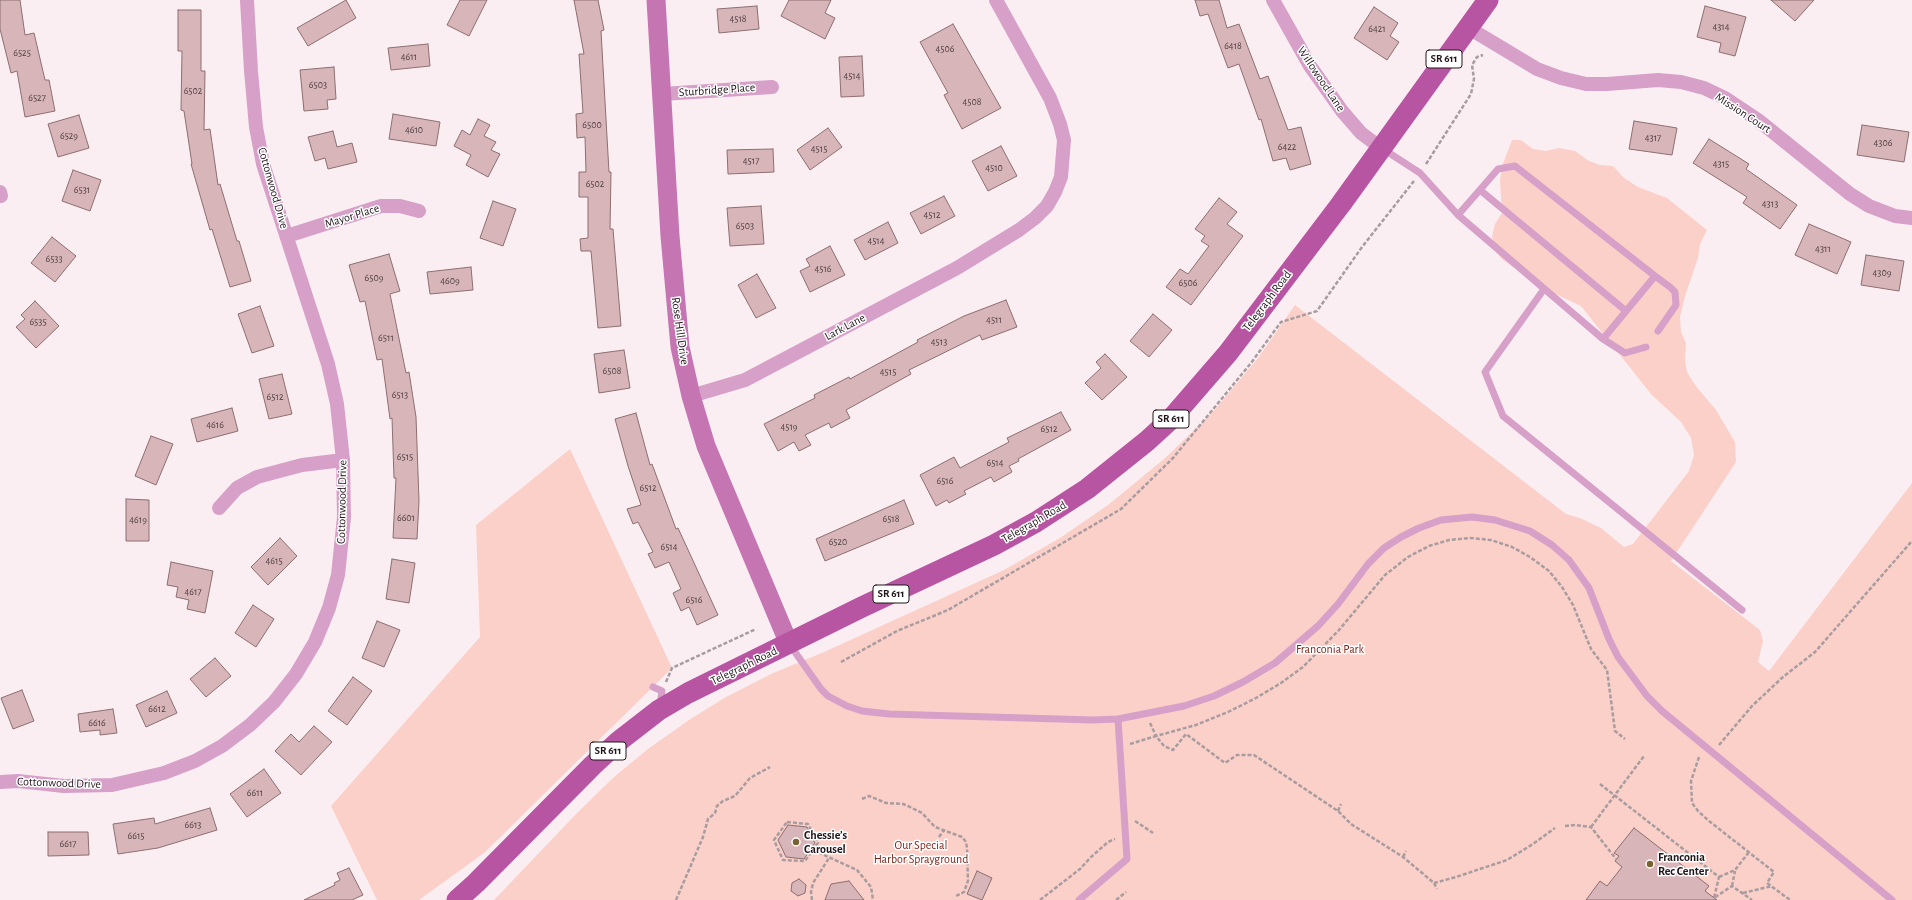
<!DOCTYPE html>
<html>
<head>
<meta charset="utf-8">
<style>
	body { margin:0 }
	canvas { display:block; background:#fbeef3 }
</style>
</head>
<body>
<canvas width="1912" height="900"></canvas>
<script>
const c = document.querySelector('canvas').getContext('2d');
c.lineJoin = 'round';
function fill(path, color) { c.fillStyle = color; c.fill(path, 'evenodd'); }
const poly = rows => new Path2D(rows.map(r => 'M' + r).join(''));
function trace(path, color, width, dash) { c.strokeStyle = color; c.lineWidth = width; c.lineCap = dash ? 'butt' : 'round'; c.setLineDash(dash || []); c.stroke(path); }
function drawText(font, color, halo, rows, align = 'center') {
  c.font = font + ' "Alegreya Sans",sans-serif'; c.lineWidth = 3; c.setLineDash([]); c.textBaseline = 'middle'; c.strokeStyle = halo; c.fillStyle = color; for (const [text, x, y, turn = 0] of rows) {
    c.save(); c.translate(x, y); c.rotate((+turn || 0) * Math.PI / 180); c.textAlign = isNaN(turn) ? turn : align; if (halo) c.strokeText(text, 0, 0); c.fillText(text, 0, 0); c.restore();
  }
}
const green = poly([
	[1512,140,1521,140,1533,149,1546,151,1559,148,1575,151,1589,161,1600,165,1613,166,1624,178,1638,187,1667,198,1707,230,1700,244,1698,258,1685,296,1680,317,1681,332,1686,343,1685,360,1687,372,1695,385,1716,410,1735,442,1736,462,1671,561,1760,630,1763,641,1758,662,1769,671,1912,483,1912,900,494,900,578,812,614,777,648,749,689,720,726,697,771,674,824,652,1004,570,1060,538,1108,505,1164,459,1211,414,1258,358,1295,305,1566,514,1580,518,1601,528,1624,547,1633,544,1689,471,1694,455,1691,438,1681,422,1651,394,1581,306,1543,288,1502,259,1497,253,1492,237,1495,224,1502,213,1500,181,1502,166],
	[570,449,672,668,484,853,419,900,377,900,331,806,480,637,476,525]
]);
const building = poly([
	[0,0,20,0,25,35,34,33,45,80,49,80,55,111,25,117,17,71,11,73,0,29,0,0],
	[346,0,356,18,308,46,297,28,346,0],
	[460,0,487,0,469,36,447,25,460,0],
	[574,0,598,0,604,30,601,31,609,172,611,172,610,229,613,229,621,326,598,328,591,251,581,251,580,239,588,238,588,197,579,197,579,172,586,172,585,137,577,138,576,114,583,113,579,54,584,54,574,0],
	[789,0,831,0,825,13,835,18,825,39,781,16,789,0],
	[1195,0,1219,0,1227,28,1239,24,1260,79,1268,76,1288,130,1301,127,1311,164,1290,170,1286,158,1273,161,1261,119,1259,120,1239,64,1228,68,1208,14,1200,16,1195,0],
	[1771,0,1814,0,1795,21,1771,0],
	[757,6,759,29,719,33,717,9,757,6],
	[1705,6,1746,17,1735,56,1719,52,1721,43,1697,37,1705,6],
	[1374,7,1398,23,1390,36,1399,42,1387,60,1354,38,1374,7],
	[178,10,201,10,201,71,205,71,204,130,210,129,218,185,220,184,237,241,239,241,251,281,230,287,212,229,210,230,191,164,192,164,184,111,181,110,182,51,178,51,178,10],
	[953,24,1001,108,962,129,944,95,948,93,920,42,953,24],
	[428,44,430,66,391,70,388,48,428,44],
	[862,56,864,96,841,97,839,57,862,56],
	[334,67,336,99,327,100,328,109,304,111,300,70,334,67],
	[393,114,440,122,436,146,389,139,393,114],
	[79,115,89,148,58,157,48,124,79,115],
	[478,119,490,125,484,136,496,142,491,150,500,154,488,177,466,165,471,155,454,146,462,130,470,135,478,119],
	[1634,121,1677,128,1672,155,1629,149,1634,121],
	[1862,125,1909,132,1904,162,1857,155,1862,125],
	[828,128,842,147,810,170,797,150,828,128],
	[333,131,337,147,352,143,357,162,328,169,325,158,315,161,308,137,333,131],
	[1709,139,1749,164,1746,169,1797,205,1780,229,1743,203,1747,197,1693,163,1709,139],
	[1001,146,1017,176,988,191,972,161,1001,146],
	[773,149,774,172,728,174,727,150,773,149],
	[73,170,101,180,90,211,62,201,73,170],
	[944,196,955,216,921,234,910,213,944,196],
	[1219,198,1237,212,1227,224,1243,236,1191,305,1166,287,1180,269,1188,274,1209,246,1201,241,1205,236,1195,229,1219,198],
	[493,201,516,209,503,246,480,238,493,201],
	[761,206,764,244,730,246,727,208,761,206],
	[888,222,898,243,865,260,854,240,888,222],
	[1809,224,1851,242,1837,274,1795,255,1809,224],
	[52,237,76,256,55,282,31,263,52,237],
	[830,246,845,275,810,292,800,271,810,266,806,259,830,246],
	[389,254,400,291,390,294,406,373,409,372,416,417,419,501,417,539,393,538,396,478,394,478,392,418,390,419,382,359,377,360,365,301,360,302,349,265,389,254],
	[1866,255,1904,261,1899,291,1861,285,1866,255],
	[471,267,473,290,430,294,427,272,471,267],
	[757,274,776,308,756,318,738,285,757,274],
	[1006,300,1017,327,982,340,980,335,909,370,911,374,846,410,850,418,831,428,829,423,805,435,811,445,799,451,794,442,778,451,764,424,815,398,814,395,849,377,850,379,918,342,917,340,964,316,1006,300],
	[35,301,59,326,36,348,16,327,25,319,21,315,35,301],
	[260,306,274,346,252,353,238,314,260,306],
	[1153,314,1172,330,1149,357,1130,341,1153,314],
	[624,350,630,388,599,393,594,354,624,350],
	[1105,354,1127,377,1102,400,1085,383,1101,368,1096,362,1105,354],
	[282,374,292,414,269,419,259,379,282,374],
	[232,408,238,431,197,442,191,419,232,408],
	[1061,412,1071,430,1018,459,1019,461,1009,466,1012,472,994,482,991,477,964,491,966,494,949,503,947,500,936,506,920,475,954,457,960,468,1009,442,1007,438,1061,412],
	[636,413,650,465,652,464,676,529,678,528,718,615,697,625,689,607,681,611,673,593,681,589,669,562,655,568,648,554,653,552,638,522,633,524,627,509,641,505,628,466,615,419,636,413],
	[151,436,173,444,156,485,135,476,151,436],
	[126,499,149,500,149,541,126,541,126,499],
	[904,500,914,524,825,561,816,539,904,500],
	[280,538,297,556,268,585,251,567,280,538],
	[392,559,415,563,409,603,386,599,392,559],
	[171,562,213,571,205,613,187,609,189,600,176,597,178,587,167,585,171,562],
	[253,605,274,619,256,647,235,633,253,605],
	[377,621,400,630,384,667,362,658,377,621],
	[215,658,231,676,206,697,190,679,215,658],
	[353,677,372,691,347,725,328,711,353,677],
	[22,690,34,721,13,729,1,698,22,690],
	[167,691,177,713,146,727,136,705,167,691],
	[113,709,117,733,100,735,100,730,80,732,78,714,113,709],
	[314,726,332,742,301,775,275,751,291,734,299,742,314,726],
	[264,769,281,793,247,817,230,794,264,769],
	[210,808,217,830,158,848,118,854,113,824,154,818,155,824,210,808],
	[788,825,807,827,815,843,804,859,786,857,778,840,788,825],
	[1634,828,1709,886,1705,891,1717,900,1586,900,1600,881,1607,886,1622,867,1615,861,1619,856,1614,853,1634,828],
	[48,832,88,832,89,855,48,856,48,832],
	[349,868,363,895,352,900,304,900,335,885,334,883,340,880,337,873,349,868],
	[977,871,992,878,982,900,967,894,977,871],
	[799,879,806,885,805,893,798,896,791,891,792,883,799,879],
	[849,881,864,900,825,900,831,884,849,881]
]);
const path = poly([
	[1426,164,1471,94,1474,79,1472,65,1477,57,1483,55],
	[841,662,897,631,948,610,1121,509,1173,458,1251,363,1281,322,1317,311,1362,247,1414,181],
	[666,682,672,668,756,629],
	[1150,723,1156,736,1196,725,1228,712,1256,698,1281,683,1303,667,1339,630,1385,575,1408,557,1429,546,1449,540,1470,538,1491,540,1512,547,1530,557,1549,571,1562,587,1573,605,1591,649,1607,670,1615,731,1625,739],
	[1130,744,1156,736,1164,746,1173,750,1186,734,1225,763,1237,755,1254,755,1338,811,1351,824,1403,857,1434,883,1437,889],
	[1719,745,1752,706,1783,677,1815,652,1912,541],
	[1699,757,1691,781,1692,803,1698,811,1709,821,1774,872,1767,883,1790,900],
	[1600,784,1719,877,1714,898,1732,886,1752,900],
	[862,799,869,796,886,803,903,804,910,807,922,813,935,827,962,837,966,842,967,848,968,881,964,892,956,896],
	[1338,811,1341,804],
	[1135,821,1153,833],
	[787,822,808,824,818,843,805,861,783,860,774,840,787,822],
	[1565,826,1575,825,1591,827,1616,859],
	[1591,827,1644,756],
	[939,837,944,830],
	[813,850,857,870,871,887,873,900],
	[1403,857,1406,851],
	[1719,877,1735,870,1749,852],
	[1434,883,1456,877,1507,860,1533,844,1555,828],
	[1732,886,1735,871],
	[1743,893,1772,886],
	[676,900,703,837,708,819,715,813,717,806,723,801,735,796,750,778,770,767],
	[812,900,811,892,813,883,829,858],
	[1040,900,1080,869,1090,858,1108,842,1115,839],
	[1116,900,1126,892]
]);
const lane = poly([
	[1383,149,1420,173,1458,215,1498,169,1515,166,1655,276,1603,339,1458,215],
	[1480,190,1626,311],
	[1655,276,1670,287,1675,292,1676,305,1658,331],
	[1544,289,1485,372,1503,416,1742,610],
	[1603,339,1625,353,1646,347],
	[790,645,821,689,828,696,847,706,862,711,889,714,1092,720,1118,719,1184,706,1214,696,1243,682,1275,663,1318,626,1338,604,1368,564,1384,548,1401,537,1419,528,1441,520,1472,517,1495,520,1530,531,1552,545,1569,560,1589,588,1609,639,1618,657,1647,696,1662,711,1892,900],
	[653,687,662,691,660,705],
	[1079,900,1127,859,1118,719]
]);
const street = poly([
	[1273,0,1310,66,1342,111,1361,133,1381,148],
	[1467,27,1537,69,1561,78,1586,84,1607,84,1658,80,1681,82,1704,88,1725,98,1758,120,1850,194,1869,206,1895,216,1912,218],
	[662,94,772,87],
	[0,192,1,196],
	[287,236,381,206,400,206,419,211],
	[691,396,745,380,957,268,1019,230,1035,218,1047,206,1055,192,1061,177,1064,140,1060,124,1050,98,996,0],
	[219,508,237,488,257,477,302,465,343,460],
	[0,782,18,781,64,786,112,785,164,773,195,761,222,746,250,725,274,702,296,674,315,642,329,608,338,575,344,517,343,460,337,404,328,364,263,164,256,127,251,71,247,0]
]);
const secondary = poly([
	[656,0,670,236,680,347,691,396,706,446,789,644]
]);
const primary = poly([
	[457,900,476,883,593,765,619,741,659,710,688,693,862,607,994,545,1036,522,1087,489,1147,441,1170,420,1228,353,1341,204,1488,0]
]);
const markers = [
	[796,842,4,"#786231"],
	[1650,864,4,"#786231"]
];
const numberNames = [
	["4518",738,19],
	["4314",1721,27],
	["6421",1377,29],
	["6418",1233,46],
	["4506",945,49],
	["6525",22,53],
	["4611",409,57],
	["4514",852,76],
	["6503",318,85],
	["6502",193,91],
	["6527",37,98],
	["4508",972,102],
	["6500",592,125],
	["4610",414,130],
	["6529",69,136],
	["4317",1653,138],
	["4306",1883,143],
	["6422",1287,147],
	["4515",819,149],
	["4517",751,161],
	["4315",1721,164],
	["4510",994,168],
	["6502",595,184],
	["6531",82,190],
	["4313",1770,204],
	["4512",932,215],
	["6503",745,226],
	["4514",876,241],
	["4311",1823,249],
	["6533",54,259],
	["4516",823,269],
	["4309",1882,273],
	["6509",374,278],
	["4609",450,281],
	["6506",1188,283],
	["4511",994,320],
	["6535",38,322],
	["6511",386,338],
	["4513",939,342],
	["6508",612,371],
	["4515",888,372],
	["6513",400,395],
	["6512",275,397],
	["4616",215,425],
	["4519",789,427],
	["6512",1049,429],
	["6515",405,457],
	["6514",995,463],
	["6516",945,481],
	["6512",648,488],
	["6601",406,518],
	["6518",891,519],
	["4619",138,520],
	["6520",838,542],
	["6514",669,547],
	["4615",274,561],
	["4617",193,592],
	["6516",694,600],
	["6612",157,709],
	["6616",97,723],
	["6611",255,793],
	["6613",193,825],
	["6615",136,836],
	["6617",68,844]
];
const shields = [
	[1444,59,36],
	[1171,419,36],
	[891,594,36],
	[608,751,36]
];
const shieldNames = [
	["SR 611",1444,59],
	["SR 611",1171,419],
	["SR 611",891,594],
	["SR 611",608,751]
];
const streetNames = [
	["Willowood Lane",1321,79,56],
	["Sturbridge Place",717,90,-4],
	["Mission Court",1743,113,33],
	["Cottonwood Drive",273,188,74],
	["Mayor Place",352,216,-17],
	["Telegraph Road",1267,301,-53],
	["Lark Lane",845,327,-28],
	["Rose Hill Drive",680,331,82],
	["Cottonwood Drive",342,502,-89],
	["Telegraph Road",1034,522,-30],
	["Telegraph Road",744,666,-26],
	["Cottonwood Drive",59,783,2]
];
const parkNames = [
	["Franconia Park",1330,649],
	["Our Special",921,845],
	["Harbor Sprayground",921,859]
];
const poiNames = [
	["Chessie’s",804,835],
	["Carousel",804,849],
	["Franconia",1658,857],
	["Rec Center",1658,871]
];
fill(green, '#fbd0c8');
fill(building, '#d7b5b8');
trace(building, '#8d6e71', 1);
trace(path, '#a89ca0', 2.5, [4, 2]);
trace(lane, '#d7a0c8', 7);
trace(street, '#d7a0c8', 14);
trace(secondary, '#c675b3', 19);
trace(primary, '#b855a3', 21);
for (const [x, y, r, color] of markers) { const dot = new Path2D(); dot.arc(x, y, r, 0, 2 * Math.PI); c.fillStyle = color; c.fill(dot); trace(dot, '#fff', 1.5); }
drawText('10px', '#4e3e42', null, numberNames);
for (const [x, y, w] of shields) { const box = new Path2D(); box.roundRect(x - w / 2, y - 9, w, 18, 3); c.fillStyle = '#fff'; c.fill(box); trace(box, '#21161a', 1); }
drawText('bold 11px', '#21161a', null, shieldNames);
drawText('12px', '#21161a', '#fff', streetNames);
drawText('12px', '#791f14', '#fff', parkNames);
drawText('bold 12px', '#21161a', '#fff', poiNames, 'left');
</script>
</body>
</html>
